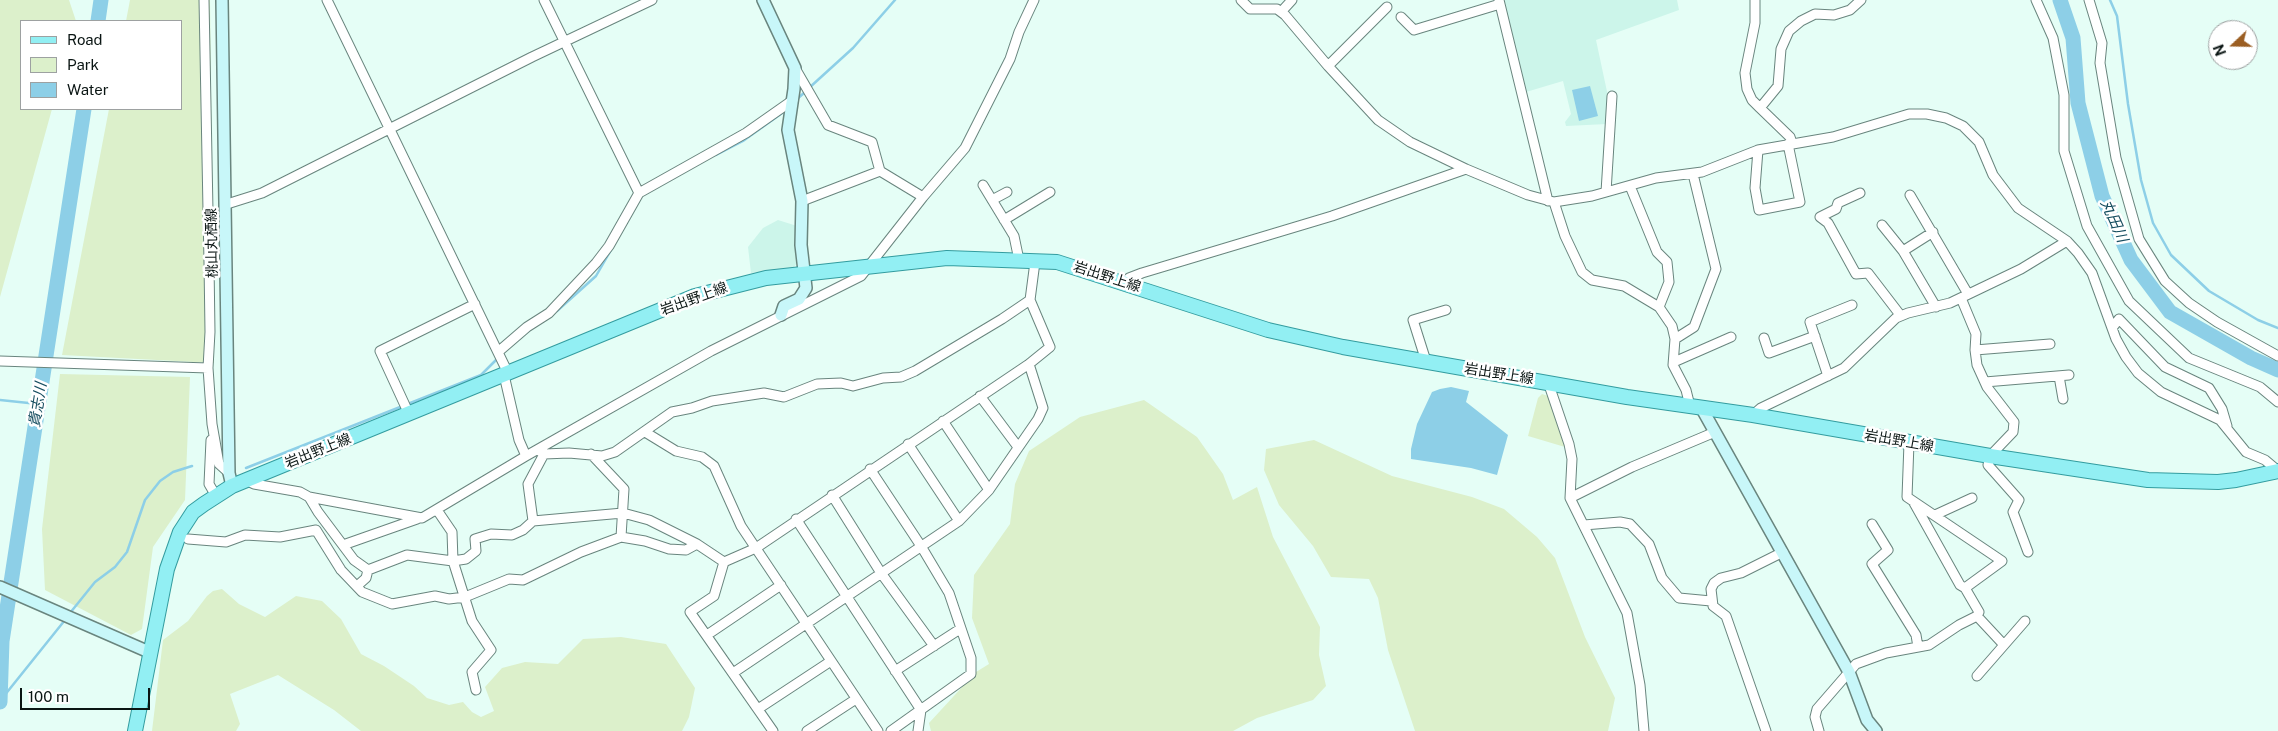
<!DOCTYPE html>
<html>
<head>
<meta charset="utf-8">
<style>
	body { margin:0 }
	#map { position:relative; width:2278px; height:731px; overflow:hidden; background:#e5fef6; font-family:"Public Sans",sans-serif }
	canvas { display:block }
	.legend { position:absolute; left:20px; top:20px; width:162px; height:90px; box-sizing:border-box; background:#fff; border:1px solid #9da1a1; margin:0; padding:6px 9px; list-style:none; font-size:15px; color:#0a1513 }
	.legend li { display:flex; align-items:center; gap:10px; height:25px }
	.legend b { width:25px; border:1px solid #9da1a1 }
	.north { position:absolute; left:2208px; top:20px; width:50px; height:50px; box-sizing:border-box; background:#fff; border:1px solid #9da1a1; border-radius:50%; rotate:249deg; font-size:14px; font-weight:700; line-height:20px; text-align:center; color:#0a1513 }
	.north::after { content:''; display:block; margin:auto; width:18px; height:22px; background:#9b5e22; clip-path:polygon(50% 0,100% 100%,50% 72%,0 100%) }
	.scale { position:absolute; left:20px; top:688px; width:130px; height:22px; box-sizing:border-box; border:2px solid #0a1513; border-top:0; padding-left:6px; font-size:15px; line-height:18px; white-space:nowrap; color:#0a1513; -webkit-text-stroke:4px #fff; paint-order:stroke }
</style>
</head>
<body>
<div id="map">
<canvas width="2278" height="731"></canvas>
<ul class="legend">
<li><b style="height:6px;background:#92eff3"></b>Road</li>
<li><b style="height:14px;background:#dcf0cb"></b>Park</li>
<li><b style="height:14px;background:#8dcfe7"></b>Water</li>
</ul>
<div class="north">N</div>
<div class="scale">100 m</div>
</div>
<script>
const c = document.querySelector('canvas').getContext('2d');
c.lineJoin = 'round';
function fill(path, color) { c.fillStyle = color; c.fill(path, 'evenodd'); }
const poly = rows => new Path2D(rows.map(r => 'M' + r).join(''));
function trace(path, color, width, dash) { c.strokeStyle = color; c.lineWidth = width; c.lineCap = dash ? 'butt' : 'round'; c.setLineDash(dash || []); c.stroke(path); }
function drawText(font, color, halo, rows, align = 'center') {
  c.font = font + ' "Public Sans","Noto Sans JP",sans-serif'; c.lineWidth = 5; c.setLineDash([]); c.textBaseline = 'middle'; c.strokeStyle = halo; c.fillStyle = color; for (const [text, x, y, turn = 0] of rows) {
    c.save(); c.translate(x, y); c.rotate((+turn || 0) * Math.PI / 180); c.textAlign = isNaN(turn) ? turn : align; if (halo) c.strokeText(text, 0, 0); c.fillText(text, 0, 0); c.restore();
  }
}
const built = poly([
	[1502,0,1677,0,1679,10,1596,40,1609,101,1607,124,1566,126,1565,122,1571,114,1563,81,1526,92],
	[778,220,797,226,799,261,793,268,751,273,748,247,763,228]
]);
const green = poly([
	[0,0,69,0,76,21,21,21,21,109,52,109,0,297],
	[130,0,210,0,214,363,62,355,109,109,181,109,181,21,126,21],
	[60,374,190,377,185,500,153,547,142,629,131,635,45,590,42,529],
	[1542,394,1548,396,1565,447,1528,436,1538,398],
	[1144,400,1197,437,1223,474,1233,500,1257,487,1273,537,1320,627,1319,655,1326,686,1313,700,1257,718,1233,731,931,731,929,723,976,672,989,664,972,618,974,575,1010,524,1015,484,1029,451,1080,417],
	[1314,440,1392,476,1472,497,1504,509,1537,537,1555,558,1585,637,1615,698,1608,731,1415,731,1388,650,1378,598,1369,579,1331,577,1313,546,1279,505,1264,470,1266,449],
	[222,589,239,604,265,617,296,596,322,601,341,619,361,654,384,666,414,686,427,698,449,705,463,702,472,712,481,717,494,711,485,687,502,668,525,662,558,664,583,639,621,637,666,644,695,688,689,717,682,731,361,731,334,710,278,675,230,694,240,724,236,731,152,731,163,640,188,621,207,596,213,591]
]);
const water = poly([
	[1590,86,1598,116,1579,121,1572,90],
	[1451,387,1469,391,1466,402,1508,435,1497,475,1471,468,1411,459,1411,449,1417,424,1432,392,1440,389]
]);
const stream = poly([
	[2110,0,2117,16,2128,104,2141,180,2153,223,2171,255,2209,291,2258,320,2278,328],
	[809,88,853,48,895,0],
	[796,100,805,92],
	[716,155,743,141,785,111],
	[557,311,596,276,611,250],
	[0,400,38,404],
	[246,468,481,375,498,358],
	[70,613,95,582,115,567,127,552,145,500,160,481,173,472,192,466],
	[0,701,65,620]
]);
const river = poly([
	[2060,0,2073,38,2078,103,2102,196,2131,260,2170,312,2251,358,2278,370],
	[98,21,101,0],
	[0,702,2,641,84,109]
]);
const street = poly([
	[204,0,209,263,210,332,208,368,212,424,219,464,229,473],
	[327,0,508,373],
	[544,0,639,193],
	[1241,0,1250,9,1277,9,1285,15,1328,66,1378,120,1410,142,1466,169,1528,195,1554,202,1592,196,1656,178,1702,172,1758,150,1833,137,1909,114,1927,114,1946,118,1963,126,1979,142,1993,175,2018,208,2067,241,2078,253,2092,273,2116,339,2126,357,2138,373,2161,392,2220,420,2246,452,2265,460,2278,471],
	[1499,0,1548,201],
	[1755,0,1755,23,1745,73,1747,89,1752,100,1760,108],
	[2036,0,2053,38,2064,95,2064,151,2087,226,2129,301,2189,358,2260,387,2278,402],
	[2089,0,2102,43,2100,63,2116,158,2139,239,2165,281,2189,303,2217,322,2278,356],
	[1281,12,1292,0],
	[1401,17,1414,30,1500,4],
	[1328,66,1387,7],
	[795,68,828,125,872,142,880,171,923,197],
	[1792,143,1790,137,1760,108,1778,86,1781,49,1789,31,1801,21,1815,14,1834,15,1850,10,1861,0],
	[1758,150,1755,188,1759,210,1800,202,1788,144],
	[983,185,1014,236,1019,260],
	[1630,186,1657,252,1667,262,1669,282,1659,307],
	[1606,192,1612,96],
	[1860,193,1838,203,1836,209,1820,217,1828,223,1856,274,1868,273,1901,316],
	[1910,195,1968,294],
	[992,200,1007,192],
	[802,201,880,171],
	[1554,202,1565,236,1582,272,1592,280,1624,286,1659,307,1672,326,1675,339,1673,365,1686,390,1690,406],
	[227,204,262,193,532,57,652,0],
	[1004,220,1050,192],
	[1882,225,1903,251,1936,307],
	[1903,251,1933,232],
	[1124,283,1129,278,1142,273,1332,216,1466,169],
	[1961,298,1976,334,1975,350,1977,365,1987,387,2014,422,2013,432,1990,456,1988,465,2019,500,2013,512,2028,552],
	[2112,328,2119,319,2165,367,2209,388,2222,409,2227,426],
	[1764,338,1769,353,1815,336],
	[1675,339,1694,327,1716,269,1693,174],
	[1975,350,2050,344],
	[498,352,527,327,549,313,596,263,609,246,639,193,746,133,793,100],
	[0,361,208,368],
	[1426,361,1413,320,1446,310],
	[1674,362,1731,337],
	[504,375,519,440,526,456],
	[1828,376,1810,322,1852,305],
	[2059,376,2063,399],
	[1548,382,1569,444,1572,459,1570,498,1627,613,1640,685,1644,731],
	[1985,382,2069,375],
	[980,396,1018,447],
	[409,414,380,351,475,304],
	[1753,415,1761,408,1844,368,1896,318,1908,313,1950,303,2021,269,2067,241],
	[943,421,989,490],
	[645,432,676,451,702,457,714,466,741,526,878,731],
	[211,440,209,484,216,496],
	[1909,443,1907,497,2002,561,1965,588],
	[908,444,959,521],
	[538,450,544,454,569,453,602,456,615,452,672,412,692,408,712,401,764,393,784,397,817,384,841,383,853,386,883,378,901,377,915,371,1002,319,1030,300],
	[591,454,624,489,621,537],
	[870,469,921,546,949,593,971,658,971,674,891,731],
	[246,480,254,484,300,492,309,497,422,518,526,456,711,351,861,276,923,197,965,148,1010,59,1019,32,1034,0],
	[832,495,881,573,934,646],
	[309,497,318,512,354,560,368,570,407,555,453,561,466,559,476,551,475,539,491,534,512,535,523,530,533,521,623,513,649,520,697,544],
	[1570,498,1632,467,1715,432],
	[437,510,452,532,453,561,472,621,491,650,472,672,476,690],
	[1935,515,1972,498],
	[796,519,921,710,918,731],
	[533,521,528,484,544,454],
	[1872,524,1888,550,1872,564,1916,635,1918,647],
	[1584,525,1620,522,1630,524,1649,544,1662,578,1679,598,1711,601],
	[188,539,226,542,245,535,280,537,316,530,341,570,362,592,392,604,435,596,449,599,465,597,509,579,523,580,581,552,621,537,645,541,669,549,686,550,697,544,724,562],
	[343,545,417,519],
	[724,562,756,548,1029,364,1050,347,1030,300,1035,262],
	[724,562,714,596,690,612,773,731],
	[357,586,366,578,368,570],
	[1977,616,2004,645],
	[707,635,781,585],
	[895,671,960,629],
	[733,673,959,521,989,490,1038,419,1043,408,1029,364],
	[1977,676,2025,621],
	[758,709,831,661],
	[807,731,856,699],
	[1766,731,1726,616,1713,606,1711,589,1714,583,1721,578,1741,573,1783,552],
	[1819,731,1815,717,1817,709,1856,664,1886,653,1929,645,1959,625,1977,616,1979,612,1965,588,1960,585,1913,501]
]);
const secondary = poly([
	[222,0,229,473,232,486],
	[763,0,795,68,794,89,788,130,802,201,801,245,806,288,799,299,784,306,781,315],
	[1701,407,1849,672,1867,720,1876,731],
	[0,587,149,652]
]);
const primary = poly([
	[135,731,167,569,180,532,193,512,204,504,232,486,695,296,766,278,947,258,1057,262,1268,330,1343,347,1627,397,1753,415,1990,456,2148,480,2218,482,2236,480,2278,471]
]);
const streetNames = [
	["桃山丸栖線",212,243,-91],
	["岩出野上線",1107,277,18],
	["岩出野上線",694,299,-20],
	["岩出野上線",1499,374,9],
	["岩出野上線",1899,441,10],
	["岩出野上線",318,451,-22]
];
const waterNames = [
	["丸田川",2114,221,66],
	["貴志川",38,405,-81]
];
fill(built, '#ccf5ea');
fill(green, '#dcf0cb');
fill(water, '#8dcfe7');
trace(stream, '#8dcfe7', 2.5);
trace(river, '#8dcfe7', 15);
trace(street, '#69857e', 11);
trace(secondary, '#69857e', 14);
trace(primary, '#339c9f', 16);
trace(street, '#fff', 9);
trace(secondary, '#c8f7f9', 11);
trace(primary, '#92eff3', 14);
drawText('14px', '#0a1513', '#fff', streetNames);
drawText('italic 15px', '#174e60', '#fff', waterNames);
</script>
</body>
</html>
